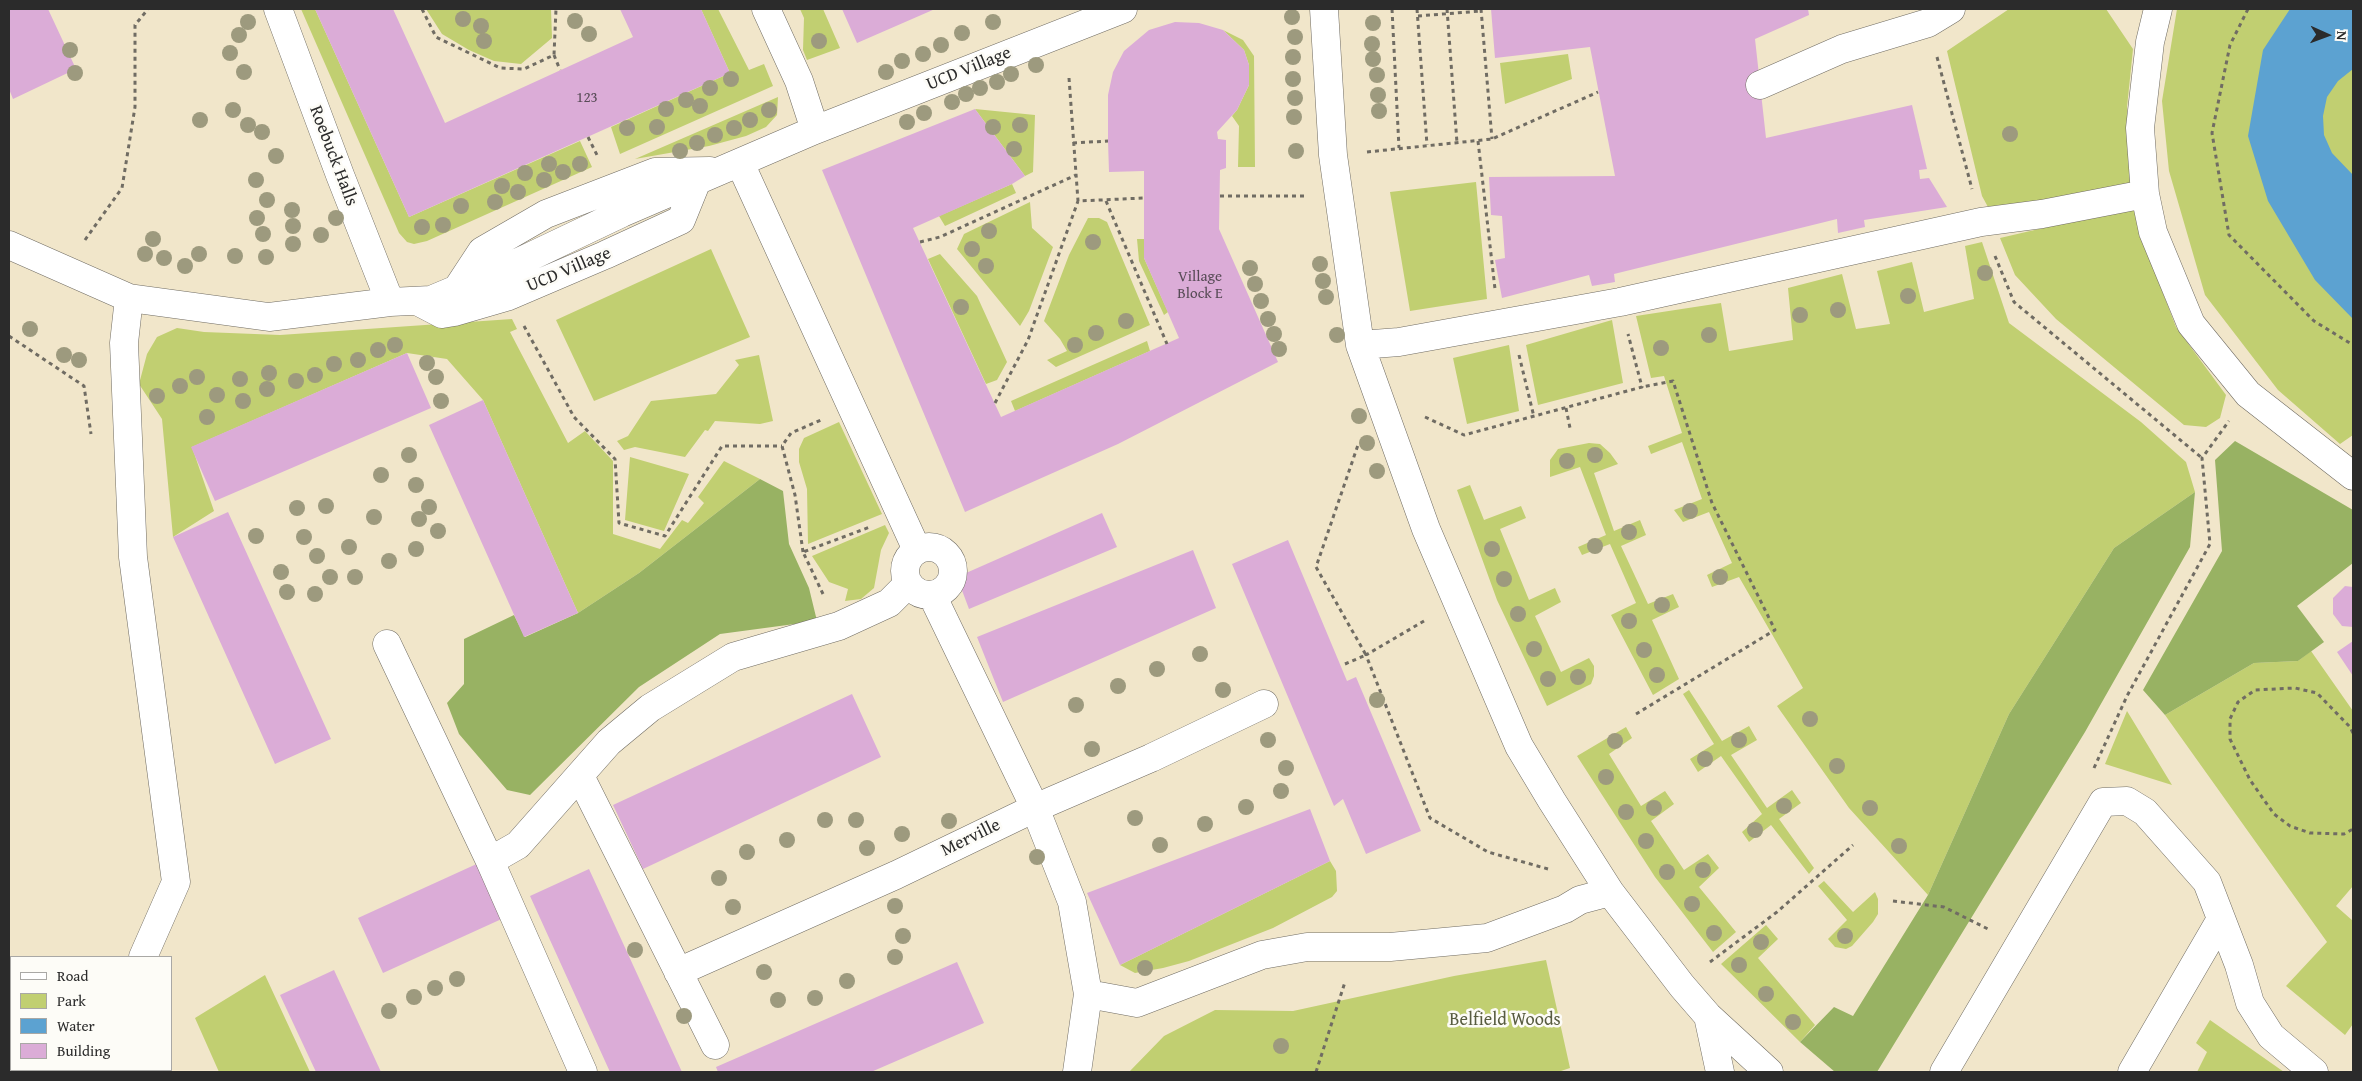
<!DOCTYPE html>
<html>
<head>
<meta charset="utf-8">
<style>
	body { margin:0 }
	#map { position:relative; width:2362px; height:1081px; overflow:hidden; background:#f1e6ca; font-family:"Gentium Book Plus",serif }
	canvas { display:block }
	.frame { position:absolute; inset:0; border:10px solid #2b2b2b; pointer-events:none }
	.legend { position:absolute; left:10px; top:956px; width:162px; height:115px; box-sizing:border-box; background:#fdfcf7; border:1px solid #a9a8a5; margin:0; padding:6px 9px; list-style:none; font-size:15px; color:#2b2b2b }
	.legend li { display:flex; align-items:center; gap:10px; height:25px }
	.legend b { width:25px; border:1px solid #a9a8a5 }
	.north { position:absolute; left:2302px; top:10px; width:50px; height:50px; -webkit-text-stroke:4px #fdfcf7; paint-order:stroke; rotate:92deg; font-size:14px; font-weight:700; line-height:20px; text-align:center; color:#2b2b2b }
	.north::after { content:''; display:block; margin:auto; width:18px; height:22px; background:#2b2b2b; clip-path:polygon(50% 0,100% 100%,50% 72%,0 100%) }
</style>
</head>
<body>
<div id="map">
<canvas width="2362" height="1081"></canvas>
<div class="frame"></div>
<ul class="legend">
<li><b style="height:6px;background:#fff"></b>Road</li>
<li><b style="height:14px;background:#c1cf71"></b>Park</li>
<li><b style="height:14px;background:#5ca2d1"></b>Water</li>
<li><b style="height:14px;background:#dbacd7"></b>Building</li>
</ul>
<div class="north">N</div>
</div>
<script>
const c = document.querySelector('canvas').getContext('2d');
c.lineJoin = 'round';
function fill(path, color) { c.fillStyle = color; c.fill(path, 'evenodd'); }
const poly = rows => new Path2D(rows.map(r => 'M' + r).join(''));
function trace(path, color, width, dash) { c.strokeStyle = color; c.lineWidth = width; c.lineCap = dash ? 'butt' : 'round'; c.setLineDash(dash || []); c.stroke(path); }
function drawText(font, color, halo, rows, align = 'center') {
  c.font = font + ' "Gentium Book Plus",serif'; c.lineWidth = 5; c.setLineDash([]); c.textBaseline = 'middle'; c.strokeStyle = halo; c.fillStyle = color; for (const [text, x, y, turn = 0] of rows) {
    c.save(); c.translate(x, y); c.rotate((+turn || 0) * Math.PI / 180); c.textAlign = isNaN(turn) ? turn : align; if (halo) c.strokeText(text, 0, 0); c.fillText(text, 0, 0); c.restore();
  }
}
const green = poly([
	[301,9,315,9,409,217,580,141,592,167,427,241,414,244,407,242,399,233],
	[426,9,551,9,552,38,521,64,494,61,469,50,442,34],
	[701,9,718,9,749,70,764,64,773,86,620,154,611,127,730,73],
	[800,9,823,9,840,48,807,60,803,50,804,18],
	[2009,9,2106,9,2133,49,2127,107,2131,183,1999,211,1988,207,1982,196,1947,51],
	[2177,9,2353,9,2353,435,2340,444,2278,390,2205,295,2169,171,2162,101],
	[1223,30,1243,40,1254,56,1255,167,1238,167,1239,126,1232,116,1237,110,1249,85,1249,65,1244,50],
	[1568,54,1572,79,1505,104,1500,63],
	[778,97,777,115,766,127,746,136,709,146,635,159],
	[975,109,1035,115,1033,172,1025,176],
	[1476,182,1487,299,1410,311,1390,192],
	[1012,184,1016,193,945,226,939,216],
	[1030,202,1032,228,1053,247,1029,311,1020,326,957,249,964,234],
	[2134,207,2151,262,2176,327,2226,395,2220,418,2206,427,2184,425,2056,319,2015,275,2000,238],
	[1088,218,1099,218,1107,222,1150,325,1056,367,1047,360,1067,351,1060,339,1044,321,1069,255],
	[1137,239,1144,239,1144,258,1168,312,1164,315,1139,261],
	[1982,242,2009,323,2141,422,2186,462,2195,492,2114,548,2009,714,1928,895,1849,808,1777,706,1803,688,1739,577,1712,587,1707,575,1732,563,1709,512,1683,522,1674,510,1702,499,1682,442,1651,454,1648,446,1682,433,1664,376,1651,378,1636,316,1721,303,1729,351,1793,340,1788,288,1842,274,1856,329,1890,324,1877,271,1912,262,1924,312,1974,299,1965,246],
	[711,249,750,337,594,401,556,320],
	[940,254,977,296,1007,362,997,380,986,384,928,259],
	[512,319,517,329,510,332,568,443,585,431,613,461,613,534,660,549,682,520,688,523,704,503,698,497,724,461,760,479,639,573,578,613,483,400,447,359,407,353,192,447,214,511,173,537,162,419,139,384,147,354,157,337,177,328,204,332,280,335],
	[1612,320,1623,383,1538,405,1526,345],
	[1147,341,1150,351,1015,411,1011,401],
	[1509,345,1519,411,1467,424,1453,358],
	[759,355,773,421,760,424,715,421,708,431,705,430,685,457,635,447,624,450,617,441,628,436,651,401,716,394,739,365,735,360],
	[839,422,882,514,808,544,807,489,799,462,799,449,804,438],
	[1589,443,1600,444,1610,453,1618,464,1594,473,1614,531,1640,520,1646,535,1621,546,1648,604,1673,594,1679,607,1652,620,1679,679,1653,695,1611,615,1636,603,1610,544,1582,555,1578,547,1606,535,1580,467,1550,477,1550,460,1558,449],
	[630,457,689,474,664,531,625,520],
	[1470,485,1484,520,1521,506,1526,518,1500,529,1529,600,1555,588,1561,602,1535,616,1561,672,1589,658,1594,666,1594,676,1591,684,1547,706,1497,600,1457,490],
	[885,525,889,533,881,550,874,588,861,599,845,601,848,589,829,582,812,556],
	[2311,651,2353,711,2353,886,2336,906,2353,921,2353,1024,2345,1035,2286,986,2327,942,2165,715,2254,663,2298,661],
	[1689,690,1722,741,1749,726,1757,740,1731,755,1767,808,1792,790,1801,803,1779,819,1814,868,1809,874,1771,825,1749,842,1742,832,1762,814,1721,756,1698,772,1690,759,1714,744,1683,694],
	[2127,711,2172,785,2105,764],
	[1626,727,1632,738,1609,754,1641,806,1665,791,1674,804,1651,821,1684,870,1708,854,1719,868,1699,887,1736,932,1713,952,1655,877,1577,756],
	[1330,861,1336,871,1337,891,1332,897,1273,928,1189,961,1163,968,1135,973,1120,965],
	[1824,881,1853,912,1875,892,1878,899,1878,914,1873,922,1852,946,1846,949,1835,947,1828,939,1847,920,1818,886],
	[1766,925,1778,939,1758,958,1815,1025,1800,1042,1721,964],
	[1546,960,1570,1068,1558,1072,1129,1072,1164,1036,1215,1010,1293,1011,1454,976],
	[265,975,310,1072,219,1072,195,1018],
	[2210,1020,2284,1072,2197,1072,2207,1052,2196,1043]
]);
const forest = poly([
	[2235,441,2353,510,2353,563,2297,606,2324,642,2298,661,2254,663,2165,715,2143,690,2222,551,2215,460],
	[760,479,783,491,789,544,809,588,817,621,720,634,639,687,530,795,507,790,459,734,447,703,464,684,464,639,514,615,525,637,578,613,639,573],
	[2195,492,2190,547,2085,732,1877,1072,1835,1072,1800,1042,1834,1007,1853,1016,1928,895,2009,714,2114,548]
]);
const water = poly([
	[2290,9,2353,9,2353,69,2338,81,2327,97,2323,116,2324,135,2332,153,2353,175,2353,319,2315,280,2268,201,2248,136,2263,50]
]);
const building = poly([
	[9,9,48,9,76,69,13,99,9,89],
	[315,9,393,9,445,123,633,37,620,9,701,9,730,73,409,217],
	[842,9,935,9,857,43],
	[1491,9,1808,9,1809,15,1755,39,1766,138,1912,105,1927,169,1919,170,1920,179,1929,178,1947,207,1864,220,1865,227,1838,233,1837,219,1614,274,1615,282,1592,286,1589,275,1502,298,1495,260,1505,258,1502,216,1491,215,1489,177,1615,176,1590,47,1495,58],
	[1175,22,1199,23,1223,30,1244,50,1249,65,1249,85,1237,110,1217,132,1218,139,1226,140,1226,168,1220,170,1219,229,1278,362,1118,444,965,512,822,170,975,109,1025,176,1012,184,913,228,1001,417,1179,338,1144,258,1144,171,1109,172,1108,141,1108,95,1113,72,1124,51,1149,30],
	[407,353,431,408,215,501,191,447],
	[483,400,578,613,524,637,429,425],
	[228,512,331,739,275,764,173,537],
	[1102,513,1117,547,969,609,957,577],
	[1288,540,1347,681,1356,677,1421,831,1366,854,1343,799,1334,806,1232,564],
	[1193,550,1216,608,1003,702,977,637],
	[2345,586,2353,587,2353,627,2342,626,2333,614,2333,598],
	[2353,641,2353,676,2337,652],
	[852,694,881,757,643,869,613,805],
	[1310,809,1330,861,1120,965,1087,893],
	[481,862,506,917,383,973,358,918],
	[589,869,682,1072,610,1072,530,896],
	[957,962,984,1023,871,1072,718,1072,716,1067],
	[334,970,381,1072,316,1072,280,995]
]);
const path = poly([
	[422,9,436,37,500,68,524,69,554,55,556,9],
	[1392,9,1399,148],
	[1417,9,1427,145],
	[1447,9,1457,143],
	[1481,9,1492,139],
	[2248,9,2230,45,2212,133,2229,235,2314,321,2353,345],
	[1418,16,1481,11],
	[554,55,560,70],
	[1937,57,1972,189],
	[1069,78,1078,201,1144,198],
	[588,137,598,157],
	[1478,141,1495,289],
	[1073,143,1108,141],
	[1367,152,1492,139,1598,92],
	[1220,196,1304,196],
	[1106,201,1167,344],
	[85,240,122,188,135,107,135,25,148,9],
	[920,242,940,237,1076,175],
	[1995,256,2014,302,2202,458],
	[524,326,574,417,615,459,619,523,665,536,722,446,782,446],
	[9,336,84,386,91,434],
	[1519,355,1534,417],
	[995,403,1028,340,1078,201],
	[1566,408,1570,428],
	[1425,417,1464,435,1642,387,1628,334],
	[803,552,795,495,782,446,791,433,821,420],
	[823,594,803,552,870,527],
	[1424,621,1366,655,1430,818,1488,852,1548,869],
	[1345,664,1366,655,1316,567,1358,445],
	[1636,714,1775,630,1712,503,1673,381,1642,387],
	[2353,733,2350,727,2317,693,2295,688,2255,690,2238,702,2230,719,2230,739,2250,780,2274,814,2290,826,2310,833,2344,834,2353,829],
	[2094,768,2127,696,2210,544,2202,458,2229,421],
	[1893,901,1944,907,1990,930],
	[1710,962,1777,912,1853,845],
	[9,1068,11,1066],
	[1316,1072,1345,982]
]);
const minor = poly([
	[278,9,340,175,390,302],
	[766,9,799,81,815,130],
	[1324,9,1333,155,1360,345,1426,529,1519,746,1552,801,1610,892,1682,986,1708,1016,1769,1072],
	[2158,9,2150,42,2140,128,2145,194,2153,232,2191,324,2248,394,2353,476],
	[1760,85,1842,49,1928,23,1951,9],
	[740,163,917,550],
	[9,245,129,298,269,317,390,302,431,300,500,271,622,213,815,130,1123,9],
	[457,289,482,251,546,214,655,172,710,171],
	[129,298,124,343,133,557,176,882,143,957],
	[419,302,442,314,454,312,509,296,605,255,681,220,696,183],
	[1360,345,1399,342,1620,302,1981,222,2042,214,2145,194],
	'905 571a24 24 0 1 1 48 0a24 24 0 1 1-48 0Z',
	[932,595,1035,808,1072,902,1088,994,1077,1072],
	[387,644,490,861],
	[580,776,715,1045],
	[678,972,896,875,1035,808,1151,758,1264,704],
	[1088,994,1137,1003,1262,955,1307,947,1390,947,1487,938,1565,909,1580,900,1610,892],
	[1708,1016,1720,1072],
	[93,1072,94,1070],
	[583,1072,490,861,518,845,609,742,650,708,733,657,839,626,889,603,908,584],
	[1944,1072,2103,802,2127,801,2145,812,2207,882,2239,965,2250,1003,2271,1036,2314,1072],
	[2132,1072,2221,919]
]);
const trees = [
	[1292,17],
	[463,19],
	[575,21],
	[248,22],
	[993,22],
	[1373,23],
	[481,26],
	[962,33],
	[589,34],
	[239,35],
	[1295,37],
	[484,41],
	[819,41],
	[1372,44],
	[941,45],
	[70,50],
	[230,53],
	[923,54],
	[1293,57],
	[1373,59],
	[902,61],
	[1036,65],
	[244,72],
	[886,72],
	[75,73],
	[1011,74],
	[1377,75],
	[731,79],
	[1293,79],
	[997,82],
	[710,88],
	[980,88],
	[966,94],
	[1378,95],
	[1295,98],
	[686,100],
	[952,102],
	[700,106],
	[666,109],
	[233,110],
	[769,110],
	[1379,111],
	[924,113],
	[1294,117],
	[200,120],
	[750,120],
	[907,122],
	[248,125],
	[1020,125],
	[657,127],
	[993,127],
	[627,128],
	[734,128],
	[262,132],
	[2010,134],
	[715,135],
	[697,143],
	[1014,149],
	[680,151],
	[1296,151],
	[276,156],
	[549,164],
	[580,164],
	[563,172],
	[525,173],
	[256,180],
	[544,180],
	[502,186],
	[518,192],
	[267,200],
	[495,202],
	[461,206],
	[292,210],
	[257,218],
	[336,218],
	[443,225],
	[293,226],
	[422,227],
	[989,231],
	[263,234],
	[321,235],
	[153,239],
	[1093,242],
	[293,244],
	[972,249],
	[145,254],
	[199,254],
	[235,256],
	[266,257],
	[164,258],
	[1320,264],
	[185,266],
	[986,266],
	[1250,268],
	[1985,273],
	[1323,281],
	[1255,284],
	[1908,296],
	[1326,297],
	[1261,301],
	[961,307],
	[1838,310],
	[1800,315],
	[1268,319],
	[1126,321],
	[30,329],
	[1096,333],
	[1274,334],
	[1337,335],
	[1709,335],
	[395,345],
	[1075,345],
	[1661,348],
	[1279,349],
	[378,350],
	[64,355],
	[79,360],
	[358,360],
	[427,363],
	[334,364],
	[269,373],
	[315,375],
	[197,377],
	[436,377],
	[240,379],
	[296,381],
	[180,386],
	[267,389],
	[217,395],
	[157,396],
	[243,401],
	[441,401],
	[1359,416],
	[207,417],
	[1367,443],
	[409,455],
	[1595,455],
	[1567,461],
	[1377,471],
	[381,475],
	[416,485],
	[326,506],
	[429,507],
	[297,508],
	[1690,511],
	[374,517],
	[419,519],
	[438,531],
	[1629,532],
	[256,536],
	[304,537],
	[1595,546],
	[349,547],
	[416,549],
	[1492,549],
	[317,556],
	[389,561],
	[281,572],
	[330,577],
	[355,577],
	[1720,577],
	[1504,579],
	[287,592],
	[315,594],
	[1662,605],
	[1518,614],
	[1629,621],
	[1534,649],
	[1644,650],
	[1200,654],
	[1157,669],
	[1657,675],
	[1578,677],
	[1548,679],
	[1118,686],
	[1223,690],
	[1377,700],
	[1076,705],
	[1810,719],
	[1268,740],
	[1739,740],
	[1615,741],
	[1092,749],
	[1705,759],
	[1837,766],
	[1286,768],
	[1606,777],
	[1281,791],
	[1784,806],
	[1246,807],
	[1654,808],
	[1870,808],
	[1626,812],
	[1135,818],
	[825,820],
	[856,820],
	[949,821],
	[1205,824],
	[1755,830],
	[902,834],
	[787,840],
	[1646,841],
	[1160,845],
	[1899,846],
	[867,848],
	[747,852],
	[1037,857],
	[1703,870],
	[1667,872],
	[719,878],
	[1692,904],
	[895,906],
	[733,907],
	[1714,933],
	[903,936],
	[1845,936],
	[1761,942],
	[635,950],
	[895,957],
	[1739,965],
	[1145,968],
	[764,972],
	[457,979],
	[847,981],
	[435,988],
	[1766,994],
	[414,997],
	[815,998],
	[778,1000],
	[389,1011],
	[684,1016],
	[1793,1022],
	[1281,1046]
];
const numberNames = [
	["123",587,98],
	["Village",1200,277],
	["Block E",1200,294]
];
const streetNames = [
	["UCD Village",969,69,-22],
	["Roebuck Halls",333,156,69],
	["UCD Village",569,270,-23],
	["Merville",971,838,-26]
];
const parkNames = [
	["Belfield Woods",1505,1020]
];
fill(green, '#c1cf71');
fill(forest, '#98b263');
fill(water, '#5ca2d1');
fill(building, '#dbacd7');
trace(minor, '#706c63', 29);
trace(path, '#706c63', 3, [4, 4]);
trace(minor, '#fff', 28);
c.fillStyle = '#9d9a7e';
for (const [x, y] of trees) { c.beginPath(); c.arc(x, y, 8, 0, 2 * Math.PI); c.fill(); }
drawText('15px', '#574b56', null, numberNames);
drawText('18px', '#2b2b2b', '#fdfcf7', streetNames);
drawText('18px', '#585c40', '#fdfcf7', parkNames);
</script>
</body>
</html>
